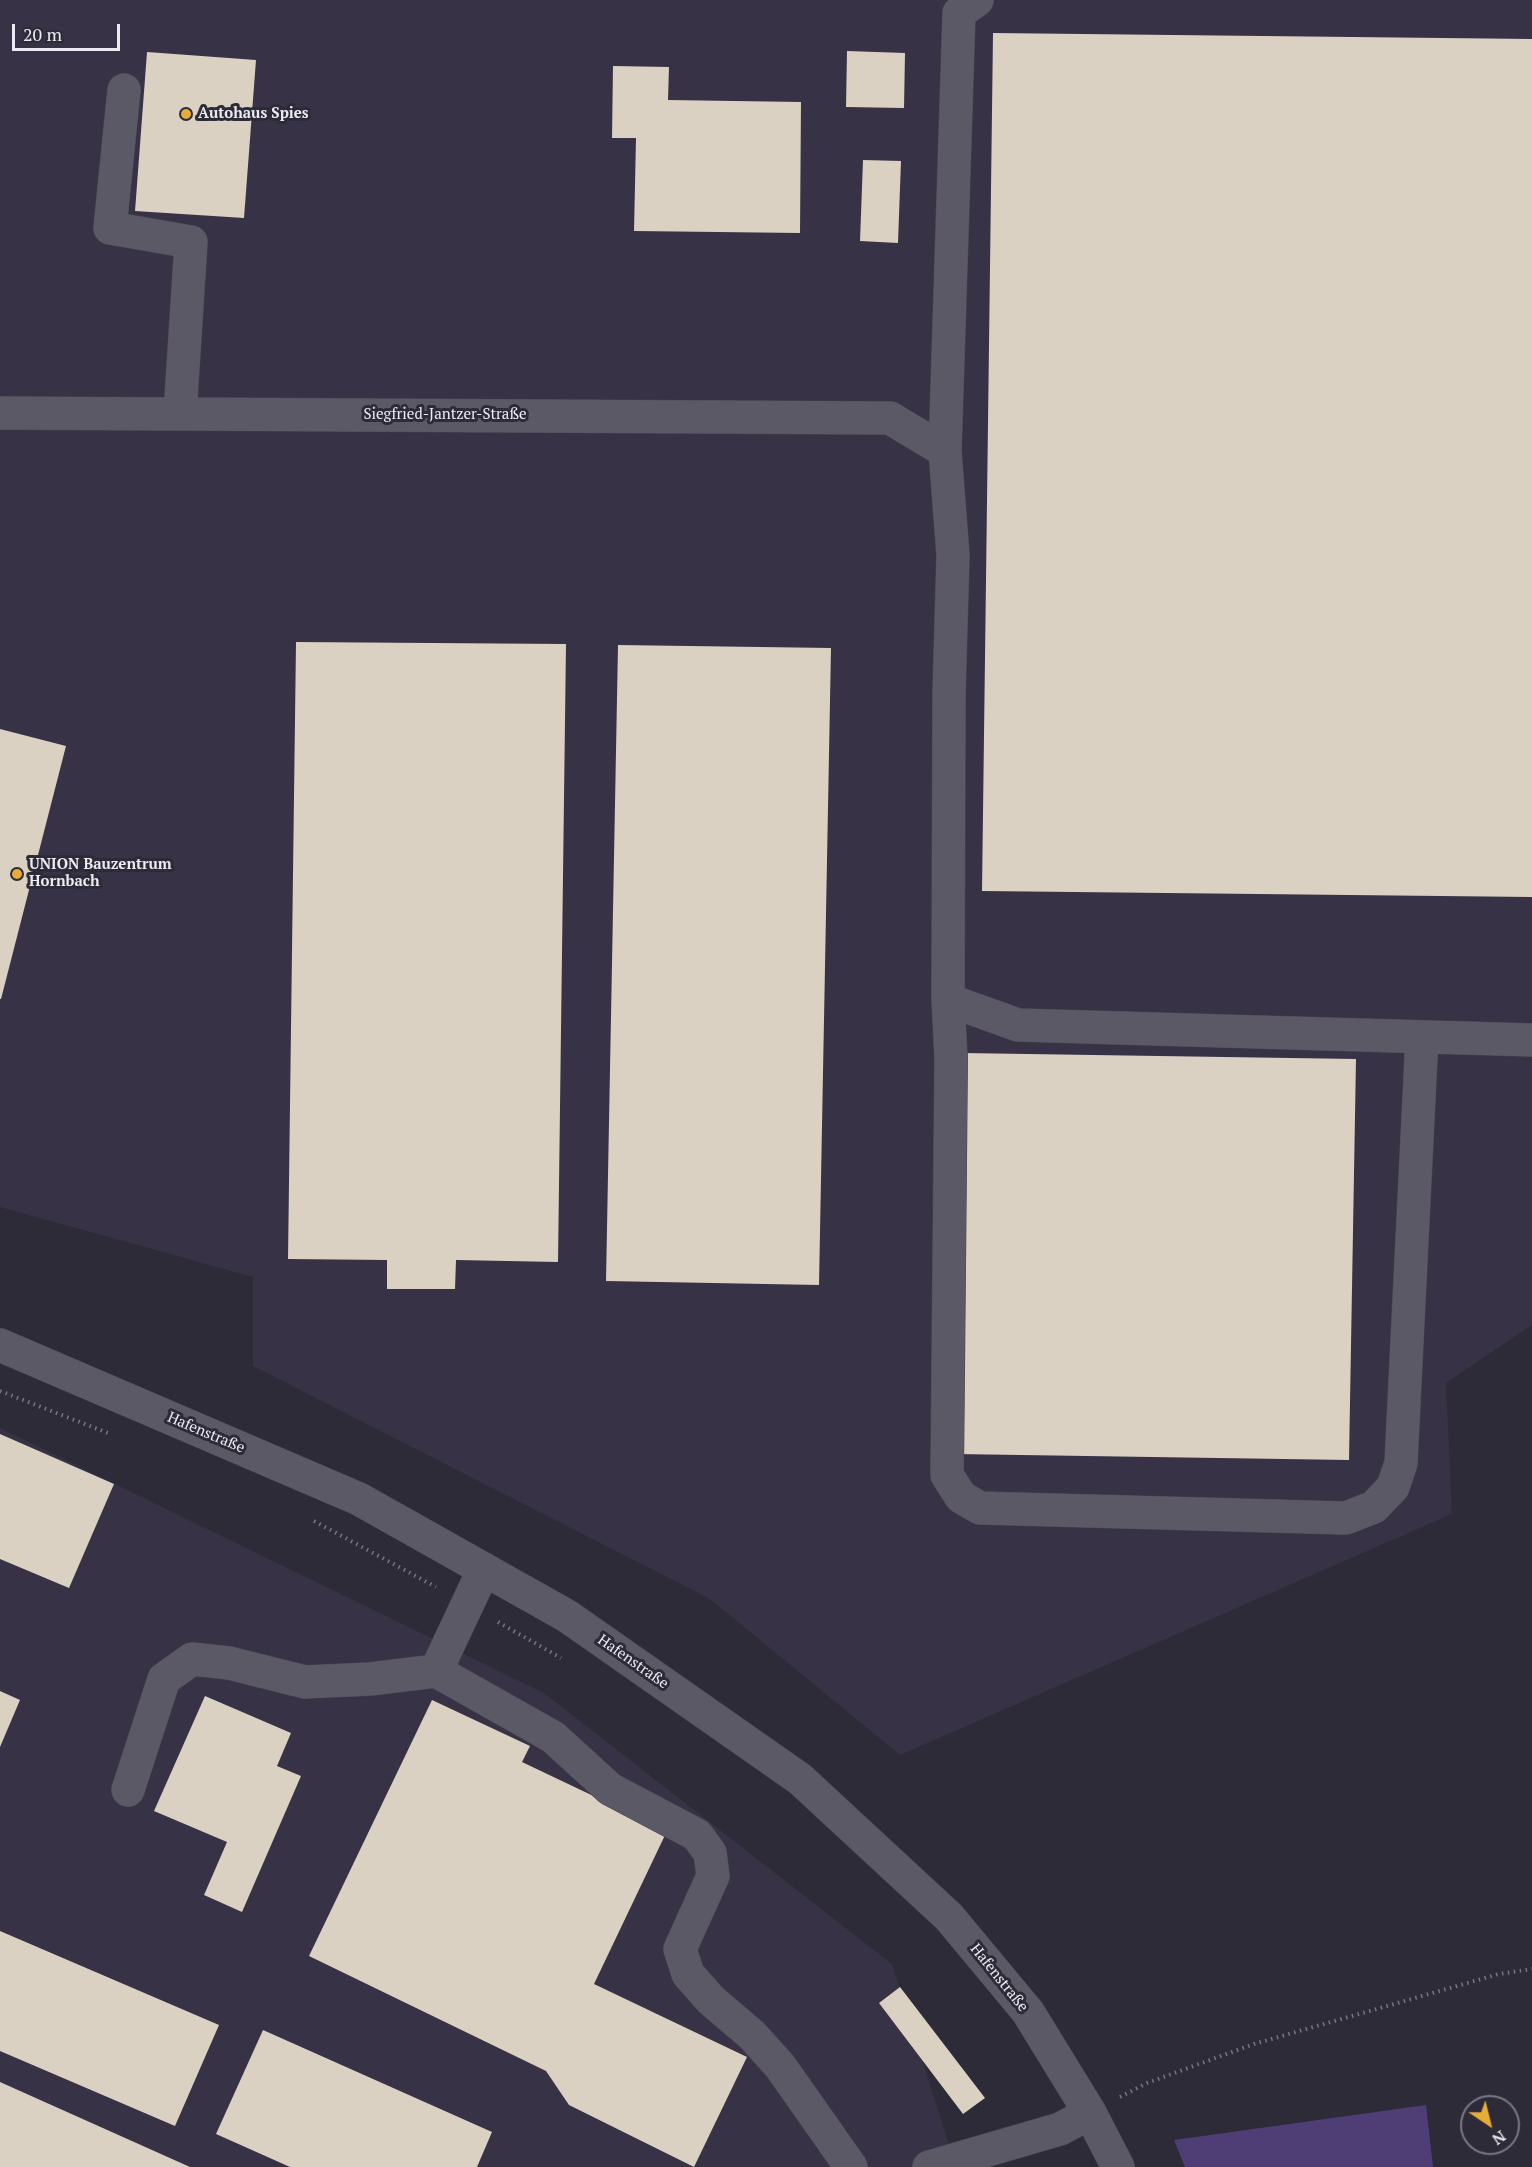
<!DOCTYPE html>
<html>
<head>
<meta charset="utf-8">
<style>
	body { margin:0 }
	#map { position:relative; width:1532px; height:2167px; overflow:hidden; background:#2d2b37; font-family:"PT Serif",serif }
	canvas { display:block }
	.north { position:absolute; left:1460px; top:2095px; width:60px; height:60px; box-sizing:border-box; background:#2d2b37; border:2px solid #797782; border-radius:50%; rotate:145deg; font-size:16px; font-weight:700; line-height:24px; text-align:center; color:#eceaf2 }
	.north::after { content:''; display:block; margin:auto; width:21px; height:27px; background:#e6ad36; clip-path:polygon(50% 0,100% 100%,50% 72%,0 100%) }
	.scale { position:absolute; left:12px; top:24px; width:108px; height:27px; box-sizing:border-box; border:3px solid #eceaf2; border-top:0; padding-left:8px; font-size:18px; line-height:21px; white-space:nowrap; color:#eceaf2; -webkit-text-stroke:4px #2d2b37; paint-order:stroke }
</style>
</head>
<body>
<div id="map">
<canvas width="1532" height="2167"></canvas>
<div class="north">N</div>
<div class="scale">20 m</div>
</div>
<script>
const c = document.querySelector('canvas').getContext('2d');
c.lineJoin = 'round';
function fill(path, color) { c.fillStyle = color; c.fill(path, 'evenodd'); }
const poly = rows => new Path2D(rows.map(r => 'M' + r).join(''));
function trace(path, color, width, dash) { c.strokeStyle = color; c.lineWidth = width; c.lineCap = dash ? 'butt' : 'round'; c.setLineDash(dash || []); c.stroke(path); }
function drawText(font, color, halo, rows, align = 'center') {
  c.font = font + ' "PT Serif",serif'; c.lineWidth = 6; c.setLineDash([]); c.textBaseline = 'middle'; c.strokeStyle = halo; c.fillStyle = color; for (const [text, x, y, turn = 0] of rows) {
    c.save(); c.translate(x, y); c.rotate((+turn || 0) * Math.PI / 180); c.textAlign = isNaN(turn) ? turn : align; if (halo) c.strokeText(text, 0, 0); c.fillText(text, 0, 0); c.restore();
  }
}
const built = poly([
	[0,0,1532,0,1532,1325,1446,1383,1452,1514,900,1755,710,1599,253,1366,253,1277,0,1207],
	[0,1428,544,1693,892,1964,956,2167,0,2167]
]);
const green = poly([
	[1426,2105,1433,2167,1185,2167,1174,2140]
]);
const building = poly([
	[993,33,1532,39,1532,897,982,891],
	[847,51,905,53,904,108,846,107],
	[147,52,256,60,244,218,135,211],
	[613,66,669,67,668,100,801,102,800,233,634,231,636,138,612,138],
	[863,160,901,161,898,243,860,241],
	[296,642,566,644,558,1262,456,1260,455,1289,387,1289,387,1260,288,1259],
	[618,645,831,648,819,1285,606,1281],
	[0,729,66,746,1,999,0,999],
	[962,1053,1356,1059,1349,1460,955,1454],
	[0,1434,114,1484,69,1588,0,1559],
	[0,1691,20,1700,0,1747],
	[205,1696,291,1733,277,1766,301,1776,242,1912,204,1895,227,1842,154,1811],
	[432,1700,530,1746,522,1762,667,1831,594,1984,747,2057,694,2167,569,2105,546,2071,309,1956],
	[0,1931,219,2025,175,2126,0,2051],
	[900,1987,985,2098,963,2114,879,2003],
	[263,2030,492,2132,477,2167,290,2167,216,2134],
	[0,2082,190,2167,0,2167]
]);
const path = poly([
	[0,1391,108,1433],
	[314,1521,436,1587],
	[498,1622,561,1658],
	[1120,2097,1147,2083,1254,2044,1499,1974,1532,1969]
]);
const minor = poly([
	[977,0,959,13,945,451,953,555,949,694,948,1000,1018,1025,1532,1040],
	[124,90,110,228,191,242,180,414],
	[0,413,890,418,945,451],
	[948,1000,951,1058,947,1475,961,1497,980,1508,1346,1518,1374,1507,1393,1487,1401,1463,1422,1037],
	[0,1345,359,1499,567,1616,800,1779,949,1917,1028,2012,1090,2113,1118,2167],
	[484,1569,436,1671,553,1737,610,1789,697,1835,710,1853,713,1876,680,1949,688,1974,711,2000,752,2035,780,2066,851,2167],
	[128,1790,164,1679,192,1659,229,1663,305,1682,370,1679,436,1671],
	[929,2167,1060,2129,1090,2113]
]);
const markers = [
	[186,114,6,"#e6ad36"],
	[17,874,6,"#e6ad36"]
];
const poiNames = [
	["Autohaus Spies",198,114],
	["UNION Bauzentrum",29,865],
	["Hornbach",29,882]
];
const streetNames = [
	["Siegfried-Jantzer-Straße",445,415],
	["Hafenstraße",206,1433,23],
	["Hafenstraße",633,1662,35],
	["Hafenstraße",999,1978,51]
];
fill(built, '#373245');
fill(green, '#4e3e75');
fill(building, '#dad1c2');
trace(minor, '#494751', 34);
trace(path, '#787681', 4, [1.5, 4.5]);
trace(minor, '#5c5967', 33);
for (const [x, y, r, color] of markers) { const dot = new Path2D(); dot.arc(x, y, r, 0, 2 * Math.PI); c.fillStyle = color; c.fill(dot); trace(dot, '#2d2b37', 2); }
drawText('bold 15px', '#eceaf2', '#2d2b37', poiNames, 'left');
drawText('15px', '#eceaf2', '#2d2b37', streetNames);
</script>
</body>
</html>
